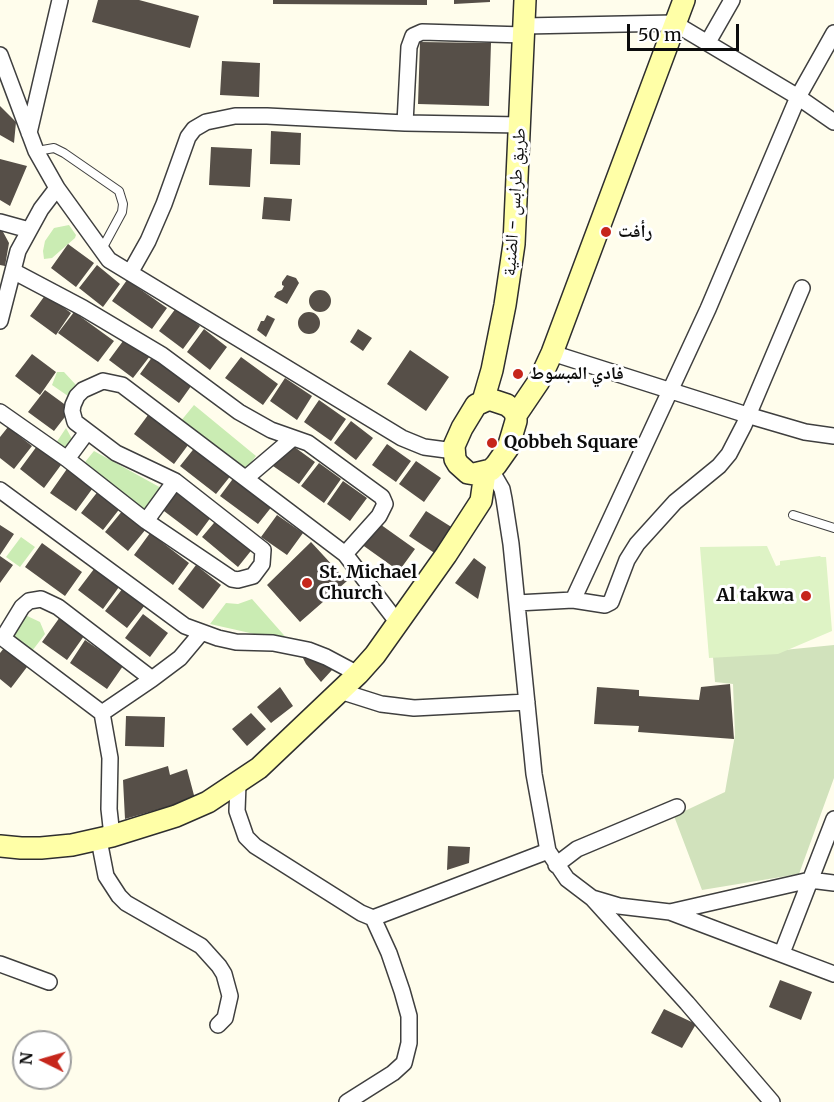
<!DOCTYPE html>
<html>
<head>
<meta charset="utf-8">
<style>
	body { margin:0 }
	#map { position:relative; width:834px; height:1102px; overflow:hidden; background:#fffdec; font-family:Merriweather,serif }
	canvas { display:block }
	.north { position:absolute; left:12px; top:1030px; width:60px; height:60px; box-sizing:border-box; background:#fff; border:2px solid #9e9e9e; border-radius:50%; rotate:275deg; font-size:16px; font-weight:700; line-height:24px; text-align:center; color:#0c0c0c }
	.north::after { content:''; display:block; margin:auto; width:21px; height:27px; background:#c6261b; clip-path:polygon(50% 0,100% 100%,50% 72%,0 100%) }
	.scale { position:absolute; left:627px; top:24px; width:112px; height:27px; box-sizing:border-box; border:3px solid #0c0c0c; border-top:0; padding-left:8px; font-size:18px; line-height:21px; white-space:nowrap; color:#0c0c0c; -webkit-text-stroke:4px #fff; paint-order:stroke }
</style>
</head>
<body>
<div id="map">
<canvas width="834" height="1102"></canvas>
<div class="north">N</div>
<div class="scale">50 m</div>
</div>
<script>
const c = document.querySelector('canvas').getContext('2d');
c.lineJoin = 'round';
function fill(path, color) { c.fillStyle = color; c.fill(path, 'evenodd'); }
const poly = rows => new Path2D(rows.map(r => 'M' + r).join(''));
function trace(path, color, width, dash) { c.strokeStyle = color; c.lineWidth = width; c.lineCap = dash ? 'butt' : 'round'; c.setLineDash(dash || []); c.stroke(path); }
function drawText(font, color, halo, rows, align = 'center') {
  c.font = font + ' Merriweather,"Noto Naskh Arabic",serif'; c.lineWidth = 6; c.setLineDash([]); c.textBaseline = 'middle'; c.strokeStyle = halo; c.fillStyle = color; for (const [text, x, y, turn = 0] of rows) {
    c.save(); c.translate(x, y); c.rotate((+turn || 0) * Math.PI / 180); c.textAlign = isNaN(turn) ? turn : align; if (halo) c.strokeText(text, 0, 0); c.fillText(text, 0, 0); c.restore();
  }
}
const green = poly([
	[69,225,76,235,75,238,52,258,44,259,43,251,45,241,54,228],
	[57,372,64,372,76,385,68,396,52,385],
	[194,405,256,456,244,472,180,422],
	[66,428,72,439,70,450,52,449],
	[94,451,163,489,143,516,81,467],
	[21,537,35,547,20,567,6,557],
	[252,599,290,642,210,624,226,603,238,604],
	[23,614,40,622,45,634,29,655,6,638]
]);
const cemetery = poly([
	[834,645,834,778,799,874,702,890,674,816,725,792,735,735,733,684,715,682,713,657]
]);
const pitch = poly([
	[767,546,776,566,780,565,780,561,820,556,821,557,826,557,832,631,778,654,709,658,700,547]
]);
const building = poly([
	[98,0,139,0,199,16,190,48,92,22],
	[273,0,427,0,427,5,273,4],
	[454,0,490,0,490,2,454,4],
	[420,42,491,43,489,106,418,104],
	[222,61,260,63,259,97,220,95],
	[0,106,16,122,14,143,0,135],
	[271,131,301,133,300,165,270,164],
	[211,147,252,149,250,187,209,185],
	[0,159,27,166,10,206,0,200],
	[264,197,292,199,290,221,262,219],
	[0,229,2,230,9,243,5,266,0,265],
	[68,244,94,263,76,287,51,268],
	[97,265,120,284,103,307,79,288],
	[287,275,296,278,299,283,287,304,274,297,277,292,282,290,284,286,282,285,282,282],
	[127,280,167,308,152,329,112,301],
	'309 301a11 11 0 1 1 22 0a11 11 0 1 1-22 0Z',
	[46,294,71,313,56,335,30,316],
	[176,308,200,326,183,349,159,331],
	[74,312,114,341,98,362,58,333],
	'298 323a11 11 0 1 1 22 0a11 11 0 1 1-22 0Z',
	[267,315,275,319,266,337,257,330,261,321,264,321],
	[204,329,227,347,210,370,187,352],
	[358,329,372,338,363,351,350,342],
	[126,337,150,356,133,378,109,360],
	[410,350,449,377,426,411,387,384],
	[155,353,194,382,179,403,140,374],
	[32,354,56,372,40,395,15,376],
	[241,357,278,384,263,405,225,378],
	[285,378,312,396,297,420,270,401],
	[45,390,71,409,54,431,28,412],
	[319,400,346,419,331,441,304,422],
	[151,411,191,441,174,464,134,434],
	[351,421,373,438,356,460,334,443],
	[8,427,32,446,14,469,0,458,0,437],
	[289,443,315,462,299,484,273,466],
	[387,444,411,461,396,482,372,465],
	[37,446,61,465,44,488,20,469],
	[196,446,232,474,216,494,180,466],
	[416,461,441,478,424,502,399,484],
	[319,463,341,479,324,503,301,486],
	[69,466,95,485,76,511,50,493],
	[235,476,273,505,258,524,220,496],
	[343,481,367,498,350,521,327,504],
	[177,486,214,513,197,536,160,508],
	[99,490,121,507,103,530,81,513],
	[123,510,146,529,128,551,105,532],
	[426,511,453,528,436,554,409,536],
	[277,515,303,533,287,555,261,537],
	[219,517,254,547,238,567,202,537],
	[377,522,415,549,399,571,361,544],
	[0,525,14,534,0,555],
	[150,533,189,563,173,585,134,555],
	[311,542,347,581,300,622,267,585],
	[42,543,82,572,65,596,25,567],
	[0,556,13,565,0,583],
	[474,558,486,567,478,599,455,583],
	[196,565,221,585,203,609,178,589],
	[94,569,119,587,103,609,78,590],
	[123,588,145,605,127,628,105,611],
	[143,614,168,633,150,657,125,638],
	[60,617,84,636,67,660,42,642],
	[85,640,123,666,107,689,70,663],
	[4,648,27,667,11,688,0,679,0,653],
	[306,653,332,667,332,670,321,682,306,664,303,658],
	[730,684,734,739,638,732,639,726,594,724,597,687,639,690,639,696,699,700,701,687],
	[280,687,293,706,271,723,257,707],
	[251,713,266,729,247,746,232,729],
	[126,716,165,717,164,747,125,746],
	[168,766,170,775,187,769,195,799,125,819,123,780],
	[448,846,470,847,469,863,447,870],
	[780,980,812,992,801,1020,769,1007],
	[664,1009,696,1024,682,1048,651,1033]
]);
const service = poly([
	[37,151,54,148,64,153,119,191,123,204,122,212,102,249],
	[793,515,834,528]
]);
const minor = poly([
	[524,26,674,23,798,97,834,122],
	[708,42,732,0],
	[0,55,36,151,57,188,109,260,402,438,424,447,454,451],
	[405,123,409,47,413,36,422,32,524,35],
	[29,133,60,0],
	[0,222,29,230],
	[130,273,148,241,164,204,188,137,194,129,206,122,235,116,267,116,405,123,521,125],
	[0,321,18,251,41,209,57,188],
	[552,353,747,415,805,432,834,436],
	[0,412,67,459,146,521,232,579,238,580,253,576,262,564,263,550,175,481,116,453,75,422,72,411,73,405,77,396,83,390,103,381,122,385,345,554,379,516,385,504,382,497,308,443,271,430,239,412,162,355,83,308,13,271],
	[67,459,87,432],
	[491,470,502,489,504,499,511,544,534,774,548,851,567,879,592,898,687,1003,772,1102],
	[246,478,293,438],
	[0,490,185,626,218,638,236,642,273,643,308,650,326,657,358,674],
	[146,521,175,481],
	[345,554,398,623],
	[573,600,605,605,611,602,627,560,637,544,675,502,719,466,729,454,744,425,802,288],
	[517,603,573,600,708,309,798,97,834,33],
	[0,636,102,713],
	[3,638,22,607,29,601,41,599,58,607,152,679],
	[340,691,381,704,414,708,527,702],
	[238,784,237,811,246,837,255,846,361,913,373,918,548,851],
	[112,836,109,809,110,758,102,713,152,679,180,658,201,633],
	[99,840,106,876,119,896,126,903,201,946,219,966,224,974,230,996,225,1018,218,1025],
	[556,865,577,849,677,807],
	[592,898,619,906,670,912,834,974],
	[670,912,810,880,834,883],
	[782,953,834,819],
	[0,964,49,982],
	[347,1102,393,1073,404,1063,409,1043,409,1016,402,991,389,953,373,918]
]);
const secondary = poly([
	[489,399,507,405,513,410,516,415,516,421,508,448,496,465,491,470,474,474,468,473,458,464,455,459,454,446,462,428,476,405,489,399],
	[483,401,492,370,505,305,514,244,525,0],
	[516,415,539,381,552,353,684,0],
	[0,846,21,848,41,848,72,845,112,836,176,816,208,802,259,768,358,674,375,655,446,555,481,501,485,473]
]);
const markers = [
	[606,232,6,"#c6261b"],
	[518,374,6,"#c6261b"],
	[492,443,6,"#c6261b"],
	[307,583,6,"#c6261b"],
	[806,596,6,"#c6261b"]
];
const streetNames = [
	["طريق طرابس - الضنية",515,202,-86]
];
const poiNames = [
	["رأفت",618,232],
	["فادي المبسوط",530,374],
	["Qobbeh Square",504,443],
	["St. Michael",319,573],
	["Church",319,594],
	["Al takwa",794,596,"right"]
];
fill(green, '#caecb3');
fill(cemetery, '#d1e2bc');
fill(pitch, '#def3c5');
fill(building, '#564f48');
trace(service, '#3f3f3f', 10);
trace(minor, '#3f3f3f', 18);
trace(secondary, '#2e2e2e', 24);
trace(service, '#fff', 8);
trace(minor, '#fff', 15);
trace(secondary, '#ffffa7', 21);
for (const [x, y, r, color] of markers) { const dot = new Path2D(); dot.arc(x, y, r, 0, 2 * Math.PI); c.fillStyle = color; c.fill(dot); trace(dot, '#fff', 2); }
drawText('18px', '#0c0c0c', '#fff', streetNames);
drawText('bold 18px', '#0c0c0c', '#fff', poiNames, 'left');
</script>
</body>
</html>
